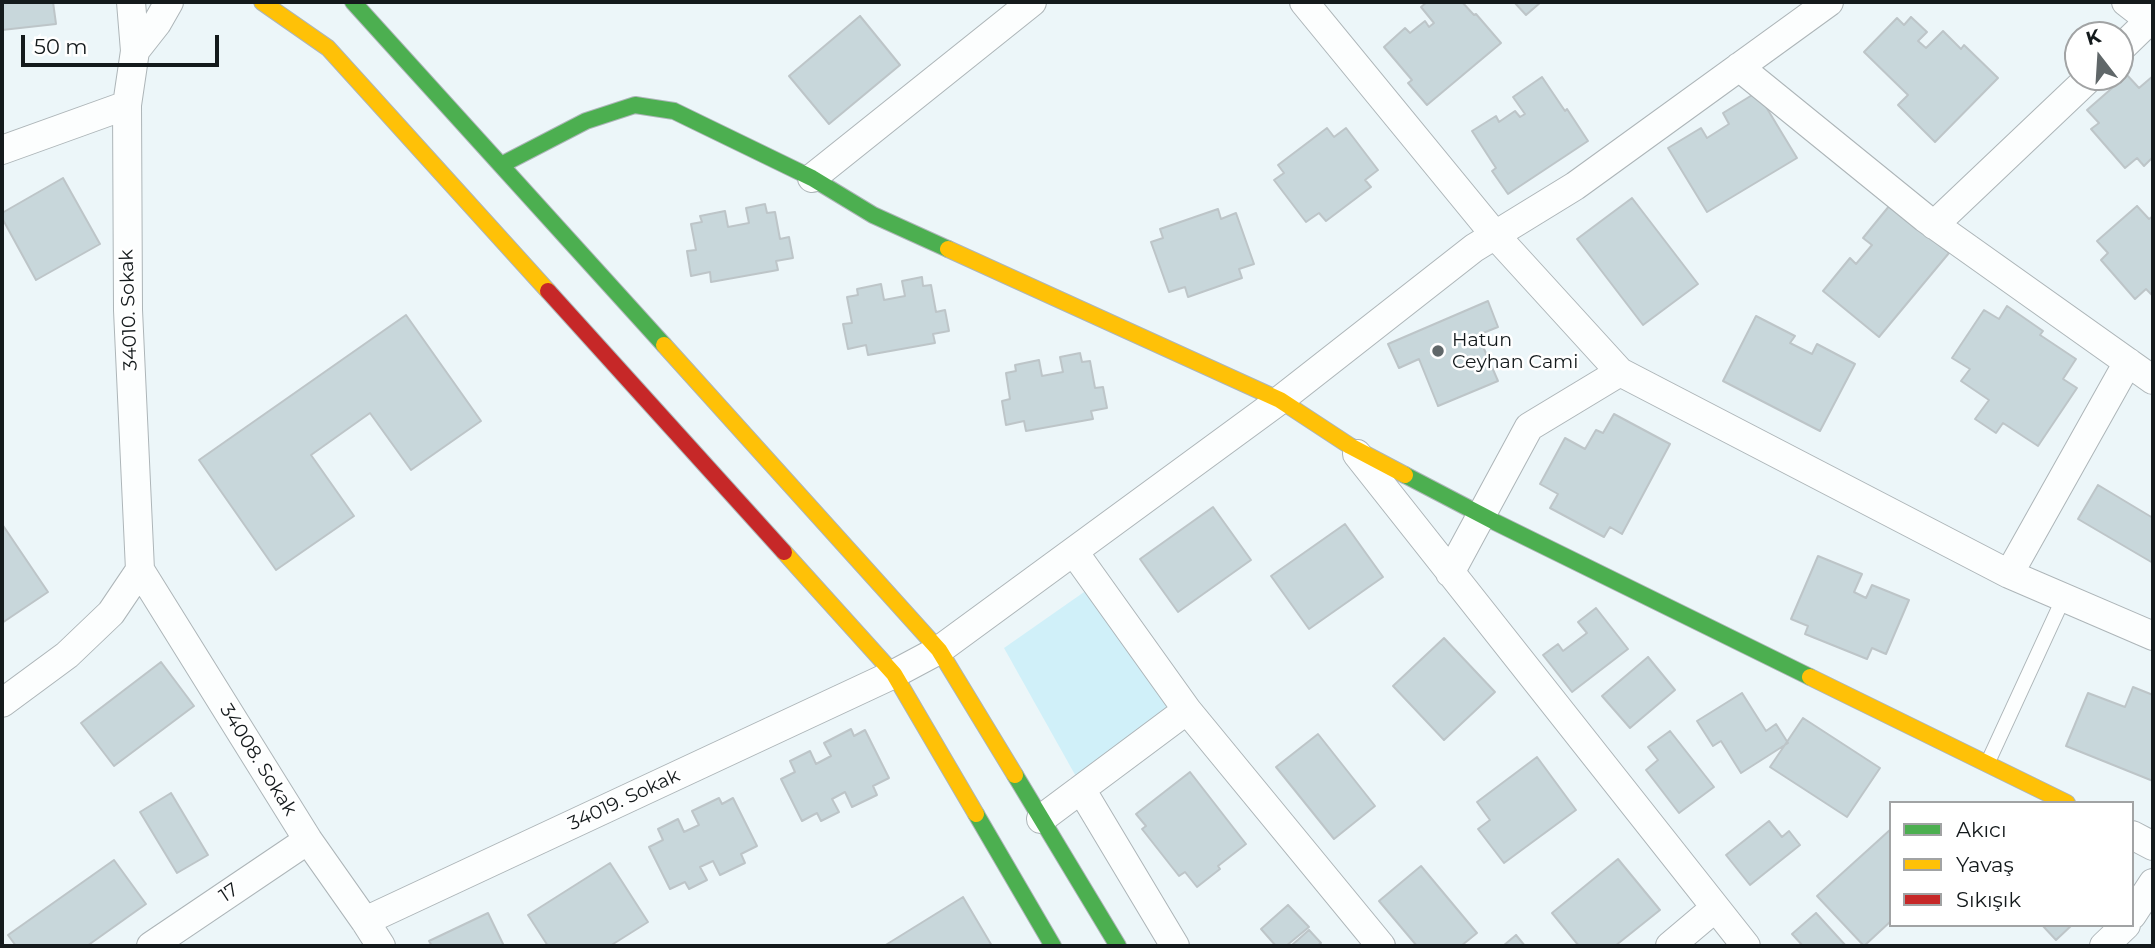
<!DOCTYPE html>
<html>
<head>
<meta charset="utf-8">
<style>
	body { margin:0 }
	#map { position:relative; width:2155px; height:948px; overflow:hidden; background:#ecf6f9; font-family:Montserrat,sans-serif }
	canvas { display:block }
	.frame { position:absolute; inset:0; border:4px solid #141a1c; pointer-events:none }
	.legend { position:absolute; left:1889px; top:801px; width:245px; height:126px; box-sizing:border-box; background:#fff; border:2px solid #a1a3a4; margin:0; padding:9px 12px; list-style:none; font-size:21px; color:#141a1c }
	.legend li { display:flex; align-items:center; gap:14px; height:35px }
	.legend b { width:35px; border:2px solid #a1a3a4 }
	.north { position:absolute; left:2064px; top:21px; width:70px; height:70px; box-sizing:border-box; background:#fff; border:2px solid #a1a3a4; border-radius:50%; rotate:343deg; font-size:19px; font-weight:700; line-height:28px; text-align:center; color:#141a1c }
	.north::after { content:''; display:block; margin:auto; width:24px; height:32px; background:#606769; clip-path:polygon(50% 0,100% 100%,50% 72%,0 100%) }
	.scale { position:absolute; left:21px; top:35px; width:198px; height:32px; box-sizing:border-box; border:4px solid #141a1c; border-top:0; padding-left:9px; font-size:21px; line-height:24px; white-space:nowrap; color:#141a1c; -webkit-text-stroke:5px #fff; paint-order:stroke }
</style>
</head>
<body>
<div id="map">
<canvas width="2155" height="948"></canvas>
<div class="frame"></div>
<ul class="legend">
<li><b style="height:9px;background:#4caf50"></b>Akıcı</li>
<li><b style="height:9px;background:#ffc107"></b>Yavaş</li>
<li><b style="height:9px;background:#c62828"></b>Sıkışık</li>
</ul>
<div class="north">K</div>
<div class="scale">50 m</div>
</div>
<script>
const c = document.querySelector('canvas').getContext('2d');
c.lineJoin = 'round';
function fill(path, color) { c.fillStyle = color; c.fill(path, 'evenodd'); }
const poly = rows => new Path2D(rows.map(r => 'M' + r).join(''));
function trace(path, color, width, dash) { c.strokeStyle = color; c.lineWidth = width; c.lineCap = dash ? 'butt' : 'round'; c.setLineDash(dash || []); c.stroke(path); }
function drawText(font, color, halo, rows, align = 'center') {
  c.font = font + ' Montserrat,sans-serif'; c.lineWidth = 5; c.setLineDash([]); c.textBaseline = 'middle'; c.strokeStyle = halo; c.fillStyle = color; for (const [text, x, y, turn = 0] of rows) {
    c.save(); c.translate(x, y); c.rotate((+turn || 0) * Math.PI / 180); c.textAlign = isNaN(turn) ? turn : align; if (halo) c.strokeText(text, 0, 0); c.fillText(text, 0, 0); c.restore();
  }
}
const green = poly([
	[1087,590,1178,709,1078,780,1004,648]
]);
const building = poly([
	[2,2,53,2,56,24,2,30,2,2],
	[1427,2,1462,2,1474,15,1476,14,1501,43,1427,105,1408,83,1412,80,1384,47,1405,28,1410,33,1425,21,1429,27,1434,23,1421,7,1427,2],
	[1514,2,1541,2,1526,15,1514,2],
	[860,16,900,65,829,124,789,76,860,16],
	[1911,17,1927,32,1918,41,1926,48,1943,31,1961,49,1964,45,1998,78,1935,142,1898,105,1908,95,1864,52,1897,18,1904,25,1911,17],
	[2127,75,2139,88,2153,76,2153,157,2144,166,2137,158,2125,168,2091,129,2099,123,2087,110,2127,75],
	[1542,77,1565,111,1567,109,1588,141,1508,194,1492,171,1496,168,1472,131,1496,116,1499,122,1515,111,1520,117,1525,114,1513,97,1542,77],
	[1757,92,1797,158,1707,212,1668,148,1701,128,1707,138,1729,124,1723,113,1757,92],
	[1327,128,1334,137,1346,128,1378,170,1365,180,1371,187,1326,221,1319,213,1306,222,1274,180,1284,173,1278,165,1327,128],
	[63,178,100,244,36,280,2,218,2,213,63,178],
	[1632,198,1698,284,1643,325,1577,239,1632,198],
	[765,204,767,213,775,212,780,239,789,237,793,258,776,261,778,270,711,282,710,272,691,276,687,251,696,250,691,224,702,222,700,216,725,211,728,227,749,223,746,208,765,204],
	[1890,205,1949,253,1879,337,1823,291,1850,258,1856,264,1872,245,1863,238,1890,205],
	[2137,206,2149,219,2153,216,2153,296,2146,289,2135,299,2101,260,2108,253,2097,241,2137,206],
	[1218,209,1221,219,1236,213,1254,264,1239,269,1242,278,1188,297,1185,287,1169,292,1151,242,1163,238,1160,229,1218,209],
	[922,277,923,286,931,285,936,312,945,310,949,331,933,334,935,343,868,355,866,345,848,349,843,324,852,323,847,297,858,295,857,289,881,284,884,300,905,296,902,281,922,277],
	[1488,301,1498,327,1478,335,1498,381,1438,406,1419,359,1399,368,1388,344,1488,301],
	[2007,306,2043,331,2040,335,2076,359,2063,379,2077,388,2038,446,2003,423,1996,433,1975,419,1989,400,1961,381,1970,369,1952,358,1984,310,1999,319,2007,306],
	[406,315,481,421,411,470,370,413,311,455,354,516,276,570,199,460,406,315],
	[1756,316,1795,336,1790,343,1812,354,1817,344,1855,364,1820,431,1723,381,1756,316],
	[1080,353,1082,362,1090,361,1095,388,1103,387,1107,408,1091,411,1093,419,1026,431,1024,421,1006,425,1002,401,1010,399,1006,373,1016,371,1015,365,1039,360,1042,376,1063,372,1060,357,1080,353],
	[1614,414,1670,444,1622,534,1610,527,1604,537,1550,508,1558,494,1540,484,1565,438,1585,449,1596,430,1603,433,1614,414],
	[2098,485,2153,518,2153,563,2078,519,2098,485],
	[1213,507,1251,560,1178,612,1140,559,1213,507],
	[2,524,48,592,2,623,2,524],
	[1345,524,1383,577,1309,629,1271,576,1345,524],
	[1818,556,1862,574,1854,592,1866,598,1872,585,1909,600,1886,654,1872,648,1867,659,1805,634,1808,626,1791,619,1818,556],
	[1596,608,1628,649,1572,692,1543,655,1558,644,1563,651,1587,633,1578,622,1596,608],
	[1444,638,1495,692,1444,740,1393,686,1444,638],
	[1648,657,1675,690,1630,728,1602,696,1648,657],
	[161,662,194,706,114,766,81,723,161,662],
	[2133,687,2153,695,2153,781,2066,746,2088,693,2125,707,2133,687],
	[1742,693,1766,731,1776,724,1788,743,1741,773,1721,741,1713,746,1697,721,1742,693],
	[1803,718,1880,768,1847,817,1770,767,1803,718],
	[851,729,854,736,865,730,889,778,873,786,877,795,852,807,845,792,832,799,839,812,821,821,817,813,802,821,781,779,795,772,790,761,810,751,816,764,831,756,824,743,851,729],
	[1670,731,1714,787,1679,813,1646,770,1658,760,1648,747,1670,731],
	[1318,734,1375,806,1334,839,1276,767,1318,734],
	[1537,757,1576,810,1504,863,1478,829,1490,820,1477,802,1537,757],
	[1190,772,1246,844,1218,866,1220,869,1197,887,1185,872,1179,876,1142,829,1146,826,1136,814,1190,772],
	[171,793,208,855,177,873,140,812,171,793],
	[719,798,722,804,733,798,757,846,741,854,745,863,720,875,713,861,700,867,707,880,689,889,685,882,670,889,649,847,663,840,658,829,678,819,684,832,699,825,692,811,719,798],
	[1769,821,1782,837,1789,831,1800,845,1750,885,1726,855,1769,821],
	[1891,829,1891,921,1864,946,1817,896,1891,829],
	[1618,859,1660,910,1615,946,1579,946,1552,913,1618,859],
	[114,860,146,904,87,946,16,946,8,935,114,860],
	[610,863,648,922,610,946,548,946,528,915,610,863],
	[1421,866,1477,933,1461,946,1417,946,1379,901,1421,866],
	[963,897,992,946,884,946,963,897],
	[1288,905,1309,927,1286,946,1276,946,1261,929,1288,905],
	[488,913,504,946,432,946,429,941,488,913],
	[1816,913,1846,946,1803,946,1792,934,1816,913],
	[2042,925,2072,925,2056,940,2042,925],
	[1309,930,1321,943,1317,946,1291,946,1309,930],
	[1516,935,1525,946,1503,946,1516,935]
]);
const lane = poly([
	[1988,762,2064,597]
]);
const street = poly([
	[131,2,135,51,157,23,169,2],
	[1304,2,1495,235,1620,372,2009,574,2153,636],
	[2126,2,2153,23],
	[2120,49,2153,17],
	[135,51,127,105,128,310,140,570,308,840,365,921,381,946],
	[1739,67,1925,218,2153,380],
	[2,150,127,105],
	[812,178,1032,2],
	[1934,225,2090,77],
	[1357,454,1746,946],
	[1074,552,1187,710,1381,946],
	[1450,573,1529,427,1620,372],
	[2009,574,2128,362],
	[2,703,67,655,111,613,140,570],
	[1081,789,1175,946],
	[1041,819,1187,710],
	[2132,835,2153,846],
	[2132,915,2153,883],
	[365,921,894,674,939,650,1280,400,1474,248,1575,186,1829,2],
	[151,946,308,840],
	[1670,946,1715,908],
	[2104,946,2126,925]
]);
const fast = poly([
	[353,2,664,345],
	[501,165,586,121,635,105,674,111,812,178,873,215,948,249],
	[1405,475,1495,522,1810,677],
	[1015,775,1118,946],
	[976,814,1053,946]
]);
const slow = poly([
	[262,2,328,48,548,291],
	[948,249,1280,400,1350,446,1405,475],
	[664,345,939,650,1015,775],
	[784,552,894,674,976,814],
	[1810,677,2067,803]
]);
const jam = poly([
	[548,291,784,552]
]);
const markers = [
	[1438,351,7,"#606769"]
];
const streetNames = [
	["34010. Sokak",129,310,-92],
	["34008. Sokak",258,760,58],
	["34019. Sokak",624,800,-25],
	["17",229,893,-34]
];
const poiNames = [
	["Hatun",1452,340],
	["Ceyhan Cami",1452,362]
];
fill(green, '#d0f0f9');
fill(building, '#c8d7db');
trace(building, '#bdc5c8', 2);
trace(lane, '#adb5b8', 16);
trace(street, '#adb5b8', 30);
trace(fast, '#adb5b8', 18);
trace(slow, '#adb5b8', 18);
trace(jam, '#adb5b8', 18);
trace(lane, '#fcfefe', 14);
trace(street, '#fcfefe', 28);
trace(fast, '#4caf50', 16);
trace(slow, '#ffc107', 16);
trace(jam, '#c62828', 16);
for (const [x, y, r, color] of markers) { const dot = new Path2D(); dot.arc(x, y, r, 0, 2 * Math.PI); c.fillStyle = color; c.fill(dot); trace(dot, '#fff', 2.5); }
drawText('19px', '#141a1c', '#fff', streetNames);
drawText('19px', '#141a1c', '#fff', poiNames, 'left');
</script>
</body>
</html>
